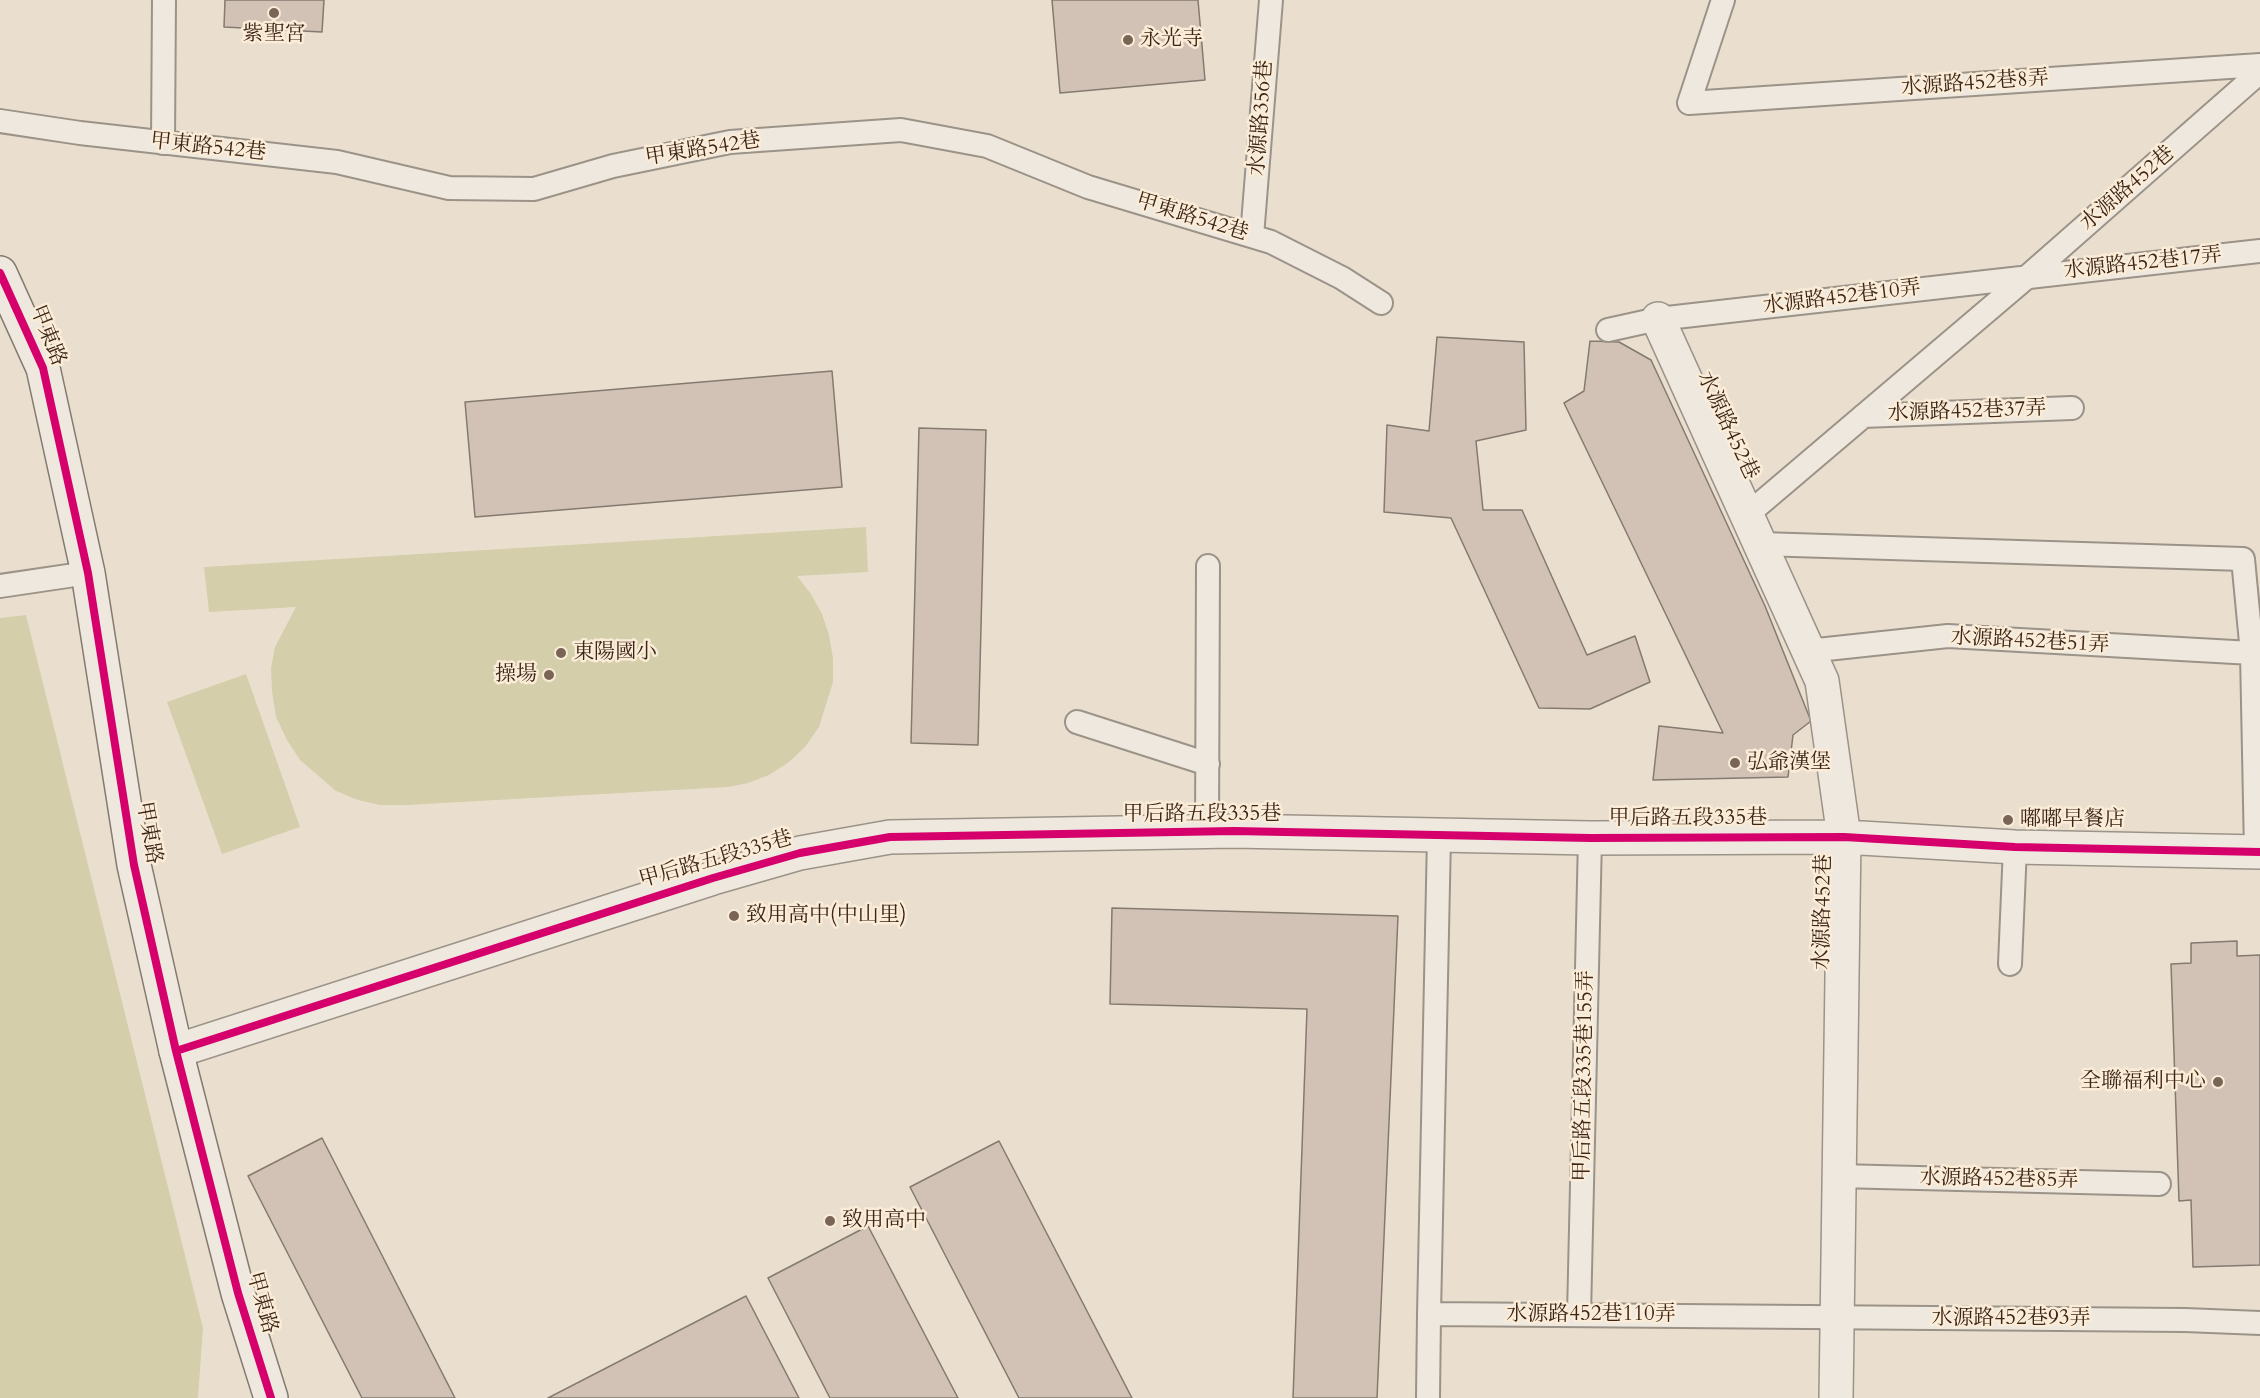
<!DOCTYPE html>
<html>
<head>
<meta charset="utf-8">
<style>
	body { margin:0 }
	canvas { display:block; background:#eadfce }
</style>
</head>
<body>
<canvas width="2260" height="1398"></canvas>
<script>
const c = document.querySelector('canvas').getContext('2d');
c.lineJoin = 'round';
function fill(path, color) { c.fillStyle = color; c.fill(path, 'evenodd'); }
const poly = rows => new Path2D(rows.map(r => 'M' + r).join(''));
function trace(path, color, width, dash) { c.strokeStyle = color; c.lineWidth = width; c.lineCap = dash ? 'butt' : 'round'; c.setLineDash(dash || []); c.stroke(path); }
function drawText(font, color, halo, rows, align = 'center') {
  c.font = font + ' Cardo,"Noto Serif TC",serif'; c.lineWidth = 5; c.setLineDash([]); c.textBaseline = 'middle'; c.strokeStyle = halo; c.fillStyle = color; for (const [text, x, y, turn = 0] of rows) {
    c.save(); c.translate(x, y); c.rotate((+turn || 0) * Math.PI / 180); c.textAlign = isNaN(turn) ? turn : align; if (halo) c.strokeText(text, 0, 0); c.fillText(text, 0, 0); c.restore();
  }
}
const green = poly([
	[866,527,868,572,797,576,811,594,822,614,829,635,833,658,833,682,819,727,805,747,789,762,769,775,748,783,728,787,407,805,380,805,358,800,336,791,300,760,287,740,276,717,272,691,271,668,275,647,296,607,209,612,204,567],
	[26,615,203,1328,198,1398,0,1398,0,618],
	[246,674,300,827,222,854,167,702]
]);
const building = poly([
	[225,0,324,0,322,32,224,27,225,0],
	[1052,0,1198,0,1205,80,1060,93,1052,0],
	[1437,337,1524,342,1526,430,1476,441,1483,510,1522,510,1587,655,1635,636,1650,682,1590,709,1539,708,1451,518,1384,512,1387,425,1429,431,1437,337],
	[1590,341,1619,342,1651,360,1765,606,1811,721,1793,735,1788,777,1653,780,1659,726,1723,733,1564,403,1584,391,1590,341],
	[832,371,842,487,475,517,465,402,832,371],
	[919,428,986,430,978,745,911,743,919,428],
	[1112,908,1398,916,1377,1398,1293,1398,1307,1009,1110,1004,1112,908],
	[2237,941,2237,956,2260,955,2260,1265,2193,1267,2191,1200,2179,1201,2171,964,2191,963,2191,943,2237,941],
	[322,1138,455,1398,362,1398,248,1176,322,1138],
	[999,1141,1132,1398,1019,1398,910,1187,999,1141],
	[868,1226,958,1398,830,1398,768,1278,868,1226],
	[746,1296,799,1398,548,1398,746,1296]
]);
const lane = poly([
	[1723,0,1689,103,2260,65],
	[0,121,80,133,337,162,449,188,534,189,613,166,730,142,901,130,987,146,1088,187,1271,242,1342,278,1381,303],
	[163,143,164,0],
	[1252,236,1271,0],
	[1608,330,1658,319,2260,251],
	[1863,416,2072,408],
	[1748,514,2027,277,2260,72],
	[1761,544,2243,559,2252,653,2256,852],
	[0,586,88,573],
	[1808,651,1948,636,2252,653],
	[1077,722,1208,764],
	[1207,832,1208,566],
	[2010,964,2015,847],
	[1838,1176,2159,1184],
	[1429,1314,1439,836],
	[1579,1315,1590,838],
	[1428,1398,1429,1314,2185,1320,2260,1323]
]);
const street = poly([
	[1658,319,1822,681,1844,837,1836,1398],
	[176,1051,713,878,800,853,890,837,1234,831,1590,838,1844,837,2015,847,2260,852]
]);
const secondary = poly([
	[0,273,43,368,88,573,134,865,176,1051,238,1293,271,1398]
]);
const cycleway = poly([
	[0,273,43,368,88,573,134,865,176,1051,238,1293,271,1398],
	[176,1051,713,878,800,853,890,837,1234,831,1590,838,1844,837,2015,847,2260,852]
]);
const markers = [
	[274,13,6,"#796556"],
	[1128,40,6,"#796556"],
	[561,653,6,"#796556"],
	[549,675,6,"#796556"],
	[1735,763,6,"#796556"],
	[2008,820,6,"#796556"],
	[734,916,6,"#796556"],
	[2218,1082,6,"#796556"],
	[830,1221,6,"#796556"]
];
const poiNames = [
	["紫聖宮",274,35,"center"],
	["永光寺",1140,40],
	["東陽國小",573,653],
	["操場",537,675,"right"],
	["弘爺漢堡",1747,763],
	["嘟嘟早餐店",2020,820],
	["致用高中(中山里)",746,916],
	["全聯福利中心",2206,1082,"right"],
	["致用高中",842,1221]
];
const streetNames = [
	["水源路452巷8弄",1975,84,-4],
	["水源路356巷",1262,118,-86],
	["甲東路542巷",208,148,6],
	["甲東路542巷",703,150,-9],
	["水源路452巷",2128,189,-41],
	["甲東路542巷",1192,218,17],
	["水源路452巷17弄",2143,264,-6],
	["水源路452巷10弄",1842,298,-7],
	["甲東路",47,336,68],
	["水源路452巷37弄",1967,412,-2],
	["水源路452巷",1727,426,65],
	["水源路452巷51弄",2030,642,3],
	["甲后路五段335巷",1202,815],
	["甲后路五段335巷",1688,819],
	["甲東路",148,833,80],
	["甲后路五段335巷",716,860,-16],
	["水源路452巷",1824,912,-89],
	["甲后路五段335巷155弄",1585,1076,-89],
	["水源路452巷85弄",1999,1180,1],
	["甲東路",261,1303,74],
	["水源路452巷110弄",1591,1315],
	["水源路452巷93弄",2011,1319]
];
fill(green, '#d5ceab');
fill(building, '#d2c2b6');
trace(building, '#847a6f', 1.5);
trace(lane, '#9c9388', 26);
trace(street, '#9c9388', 36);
trace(secondary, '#847a6f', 36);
trace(lane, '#eee8df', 22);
trace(street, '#eee8df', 33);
trace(secondary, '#eee8df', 33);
trace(cycleway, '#d6006c', 8);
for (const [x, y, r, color] of markers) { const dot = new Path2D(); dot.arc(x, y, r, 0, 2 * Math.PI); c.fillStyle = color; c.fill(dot); trace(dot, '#faecd7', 2); }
drawText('21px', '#3c2416', '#faecd7', poiNames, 'left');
drawText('21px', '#3c2416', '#faecd7', streetNames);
</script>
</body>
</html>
